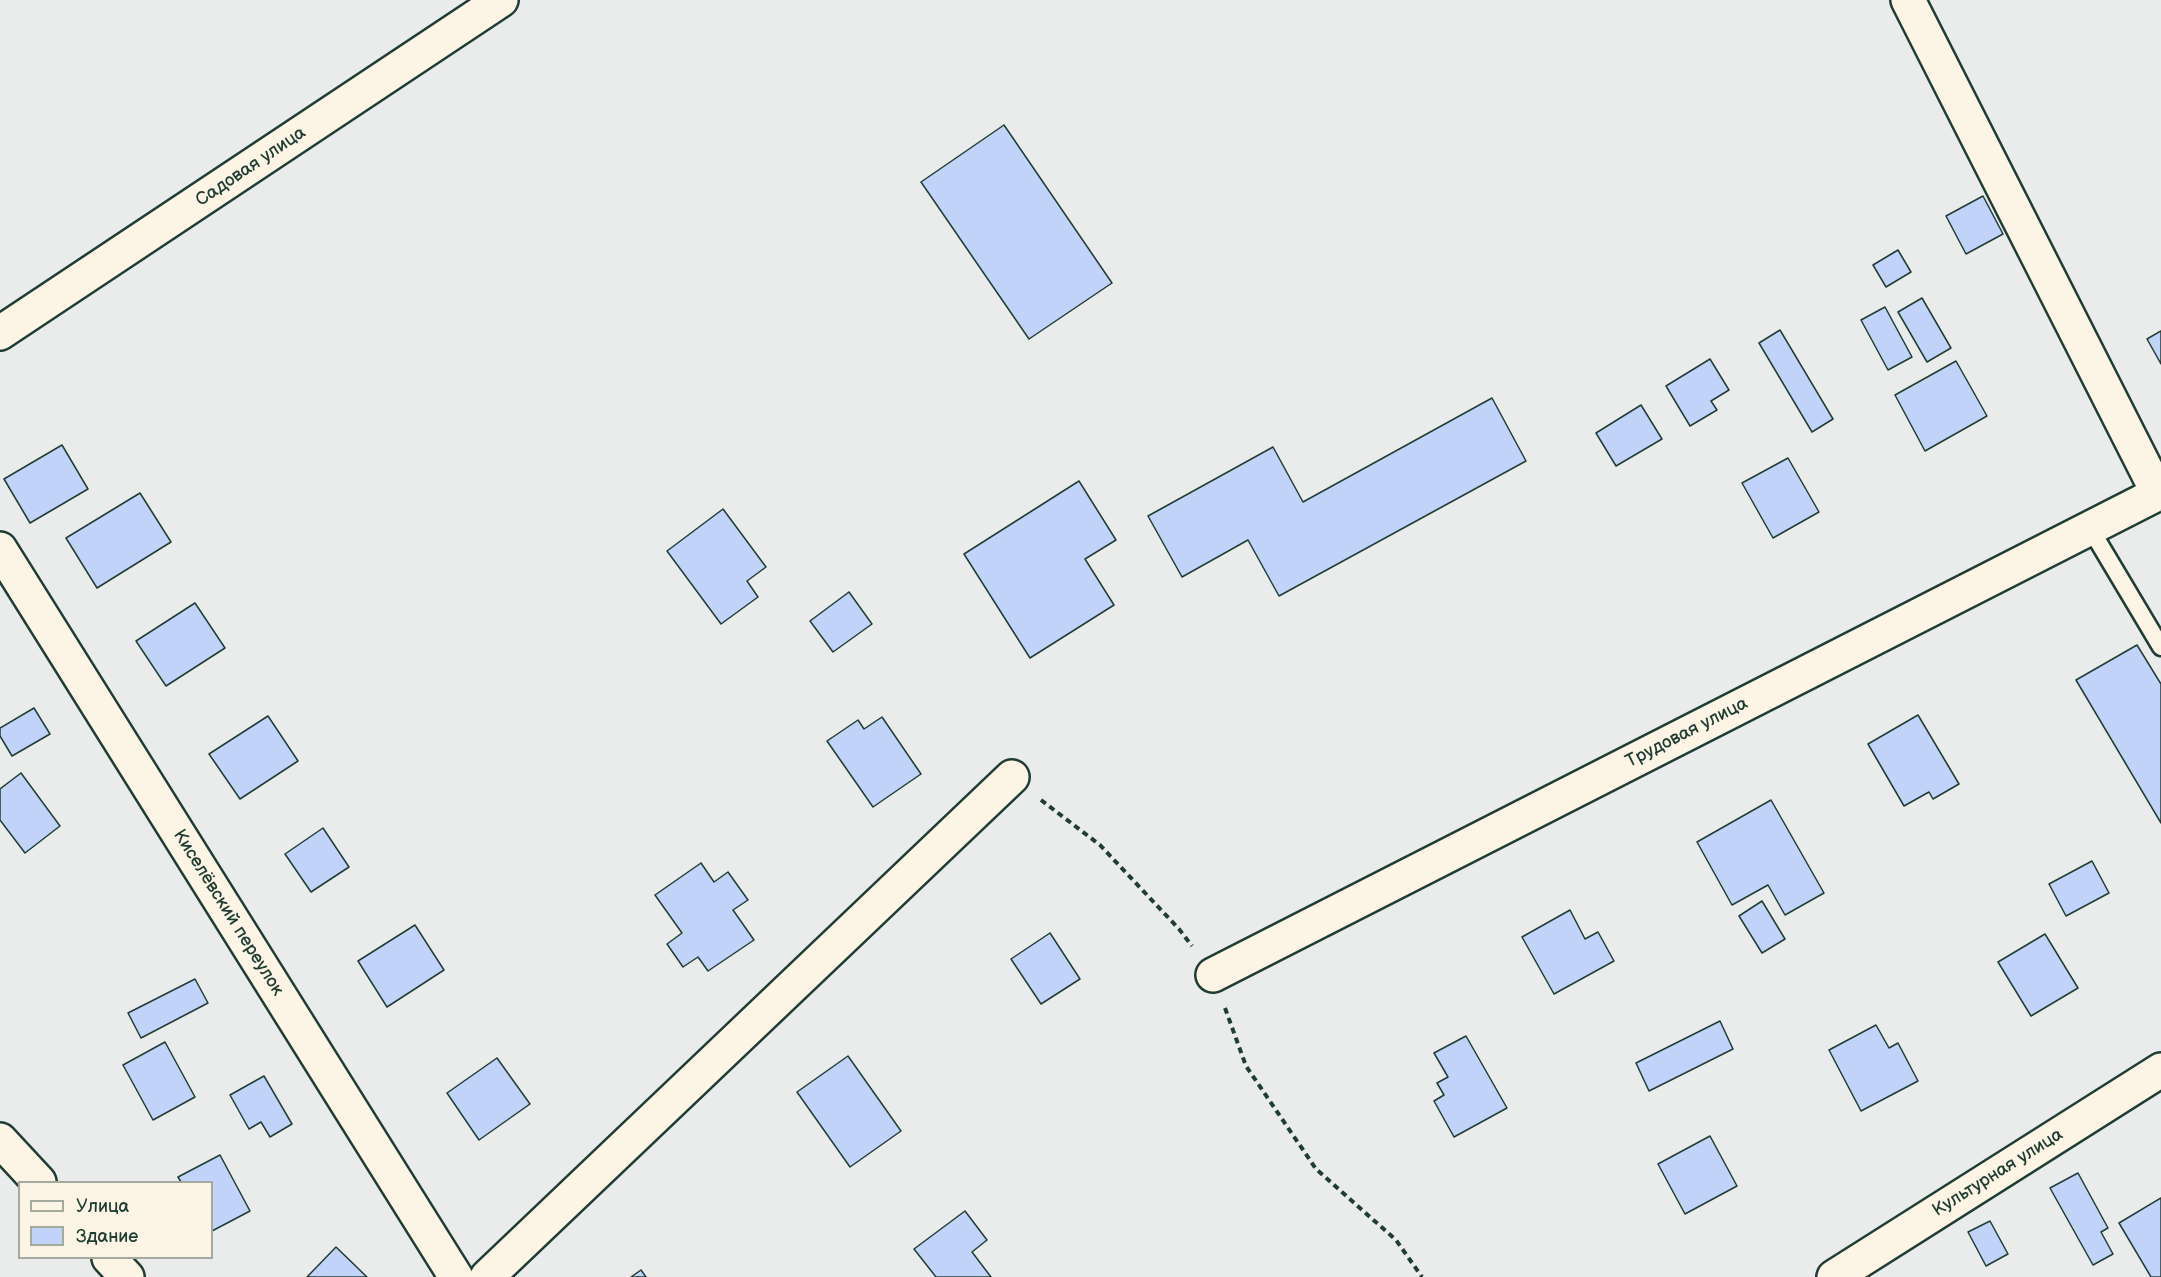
<!DOCTYPE html>
<html>
<head>
<meta charset="utf-8">
<style>
	body { margin:0 }
	#map { position:relative; width:2161px; height:1277px; overflow:hidden; background:#eaebeb; font-family:"Balsamiq Sans",sans-serif }
	canvas { display:block }
	.legend { position:absolute; left:18px; top:1181px; width:195px; height:78px; box-sizing:border-box; background:#fcf5e5; border:2px solid #a4ab9e; margin:0; padding:8px 10px; list-style:none; font-size:18px; color:#1f3d34 }
	.legend li { display:flex; align-items:center; gap:12px; height:30px }
	.legend b { width:30px; border:2px solid #a4ab9e }
</style>
</head>
<body>
<div id="map">
<canvas width="2161" height="1277"></canvas>
<ul class="legend">
<li><b style="height:8px;background:#fcf5e5"></b>Улица</li>
<li><b style="height:16px;background:#c1d3f9"></b>Здание</li>
</ul>
</div>
<script>
const c = document.querySelector('canvas').getContext('2d');
c.lineJoin = 'round';
function fill(path, color) { c.fillStyle = color; c.fill(path, 'evenodd'); }
const poly = rows => new Path2D(rows.map(r => 'M' + r).join(''));
function trace(path, color, width, dash) { c.strokeStyle = color; c.lineWidth = width; c.lineCap = dash ? 'butt' : 'round'; c.setLineDash(dash || []); c.stroke(path); }
function drawText(font, color, halo, rows, align = 'center') {
  c.font = font + ' "Balsamiq Sans",sans-serif'; c.lineWidth = 4.5; c.setLineDash([]); c.textBaseline = 'middle'; c.strokeStyle = halo; c.fillStyle = color; for (const [text, x, y, turn = 0] of rows) {
    c.save(); c.translate(x, y); c.rotate((+turn || 0) * Math.PI / 180); c.textAlign = isNaN(turn) ? turn : align; if (halo) c.strokeText(text, 0, 0); c.fillText(text, 0, 0); c.restore();
  }
}
const building = poly([
	[1004,125,1112,283,1029,339,921,182,1004,125],
	[1983,196,2003,234,1966,254,1946,216,1983,196],
	[1898,250,1911,272,1886,287,1873,265,1898,250],
	[1922,298,1951,348,1927,362,1898,312,1922,298],
	[1885,307,1912,357,1888,370,1861,320,1885,307],
	[1780,330,1833,419,1812,432,1759,343,1780,330],
	[2161,331,2161,364,2147,339,2161,331],
	[1710,359,1729,390,1711,401,1717,410,1690,426,1666,386,1710,359],
	[1956,361,1987,416,1925,451,1895,395,1956,361],
	[1492,398,1526,461,1279,596,1248,540,1182,577,1148,516,1273,447,1303,502,1492,398],
	[1641,405,1662,439,1616,466,1596,433,1641,405],
	[62,445,88,489,30,523,4,479,62,445],
	[1788,458,1819,512,1773,538,1742,483,1788,458],
	[1079,481,1116,540,1085,559,1114,605,1030,658,964,554,1079,481],
	[140,493,171,542,97,588,66,538,140,493],
	[723,509,766,567,747,581,758,597,721,624,667,551,723,509],
	[849,592,872,624,833,652,810,621,849,592],
	[195,603,225,648,166,686,136,641,195,603],
	[2137,645,2161,684,2161,823,2076,680,2137,645],
	[34,708,50,734,12,756,0,736,0,728,34,708],
	[1918,715,1959,784,1933,799,1929,792,1904,806,1868,744,1918,715],
	[268,716,298,761,240,799,209,754,268,716],
	[882,717,921,774,873,807,827,741,858,720,864,729,882,717],
	[21,773,60,826,25,853,0,820,0,789,21,773],
	[1771,800,1824,893,1785,915,1768,885,1732,905,1697,842,1771,800],
	[323,828,349,867,311,892,285,854,323,828],
	[2092,861,2109,893,2066,916,2049,884,2092,861],
	[701,863,714,882,728,872,748,900,733,910,754,940,708,971,698,957,683,967,667,944,682,933,655,895,701,863],
	[1762,901,1785,939,1762,953,1739,916,1762,901],
	[1570,910,1585,939,1598,932,1614,961,1554,994,1522,937,1570,910],
	[415,925,444,970,387,1007,358,961,415,925],
	[1050,933,1080,979,1041,1004,1011,959,1050,933],
	[2045,934,2078,988,2031,1016,1998,962,2045,934],
	[195,979,208,1003,141,1038,128,1013,195,979],
	[1720,1021,1733,1049,1649,1091,1636,1063,1720,1021],
	[1876,1025,1889,1048,1898,1043,1918,1081,1861,1111,1829,1050,1876,1025],
	[1466,1036,1507,1108,1454,1137,1434,1101,1444,1095,1437,1083,1448,1077,1434,1053,1466,1036],
	[165,1042,195,1097,153,1120,123,1065,165,1042],
	[848,1056,901,1131,850,1167,797,1092,848,1056],
	[497,1058,530,1104,479,1140,447,1093,497,1058],
	[264,1076,292,1124,270,1137,261,1122,249,1129,230,1095,264,1076],
	[1710,1136,1737,1186,1685,1214,1658,1164,1710,1136],
	[220,1155,250,1211,212,1231,212,1182,181,1182,178,1177,220,1155],
	[2078,1173,2108,1228,2101,1232,2113,1254,2093,1265,2050,1188,2078,1173],
	[2161,1198,2161,1277,2151,1277,2119,1223,2161,1198],
	[965,1211,987,1240,972,1252,991,1277,936,1277,914,1249,965,1211],
	[1990,1221,2008,1254,1986,1266,1968,1232,1990,1221],
	[336,1247,367,1277,307,1277,336,1247],
	[641,1270,646,1277,631,1277,641,1270]
]);
const path = poly([
	[1041,800,1100,845,1179,929,1192,946],
	[1225,1008,1246,1066,1316,1169,1396,1240,1422,1277]
]);
const lane = poly([
	[2090,528,2161,647]
]);
const street = poly([
	[1908,0,2158,493],
	[0,333,501,0],
	[0,549,456,1277],
	[1213,975,2161,492],
	[0,1140,39,1182],
	[109,1258,127,1277],
	[487,1277,1012,777],
	[1834,1277,2161,1070]
]);
const streetNames = [
	["Садовая улица",251,167,-34],
	["Трудовая улица",1687,733,-27],
	["Киселёвский переулок",228,913,58],
	["Культурная улица",1998,1173,-32]
];
fill(building, '#c1d3f9');
trace(building, '#1f3d34', 1.5);
trace(lane, '#1f3d34', 21);
trace(street, '#1f3d34', 38);
trace(path, '#1f3d34', 4, [6, 4.5]);
trace(lane, '#fcf5e5', 16);
trace(street, '#fcf5e5', 33);
drawText('18px', '#1f3d34', '#fcf5e5', streetNames);
</script>
</body>
</html>
